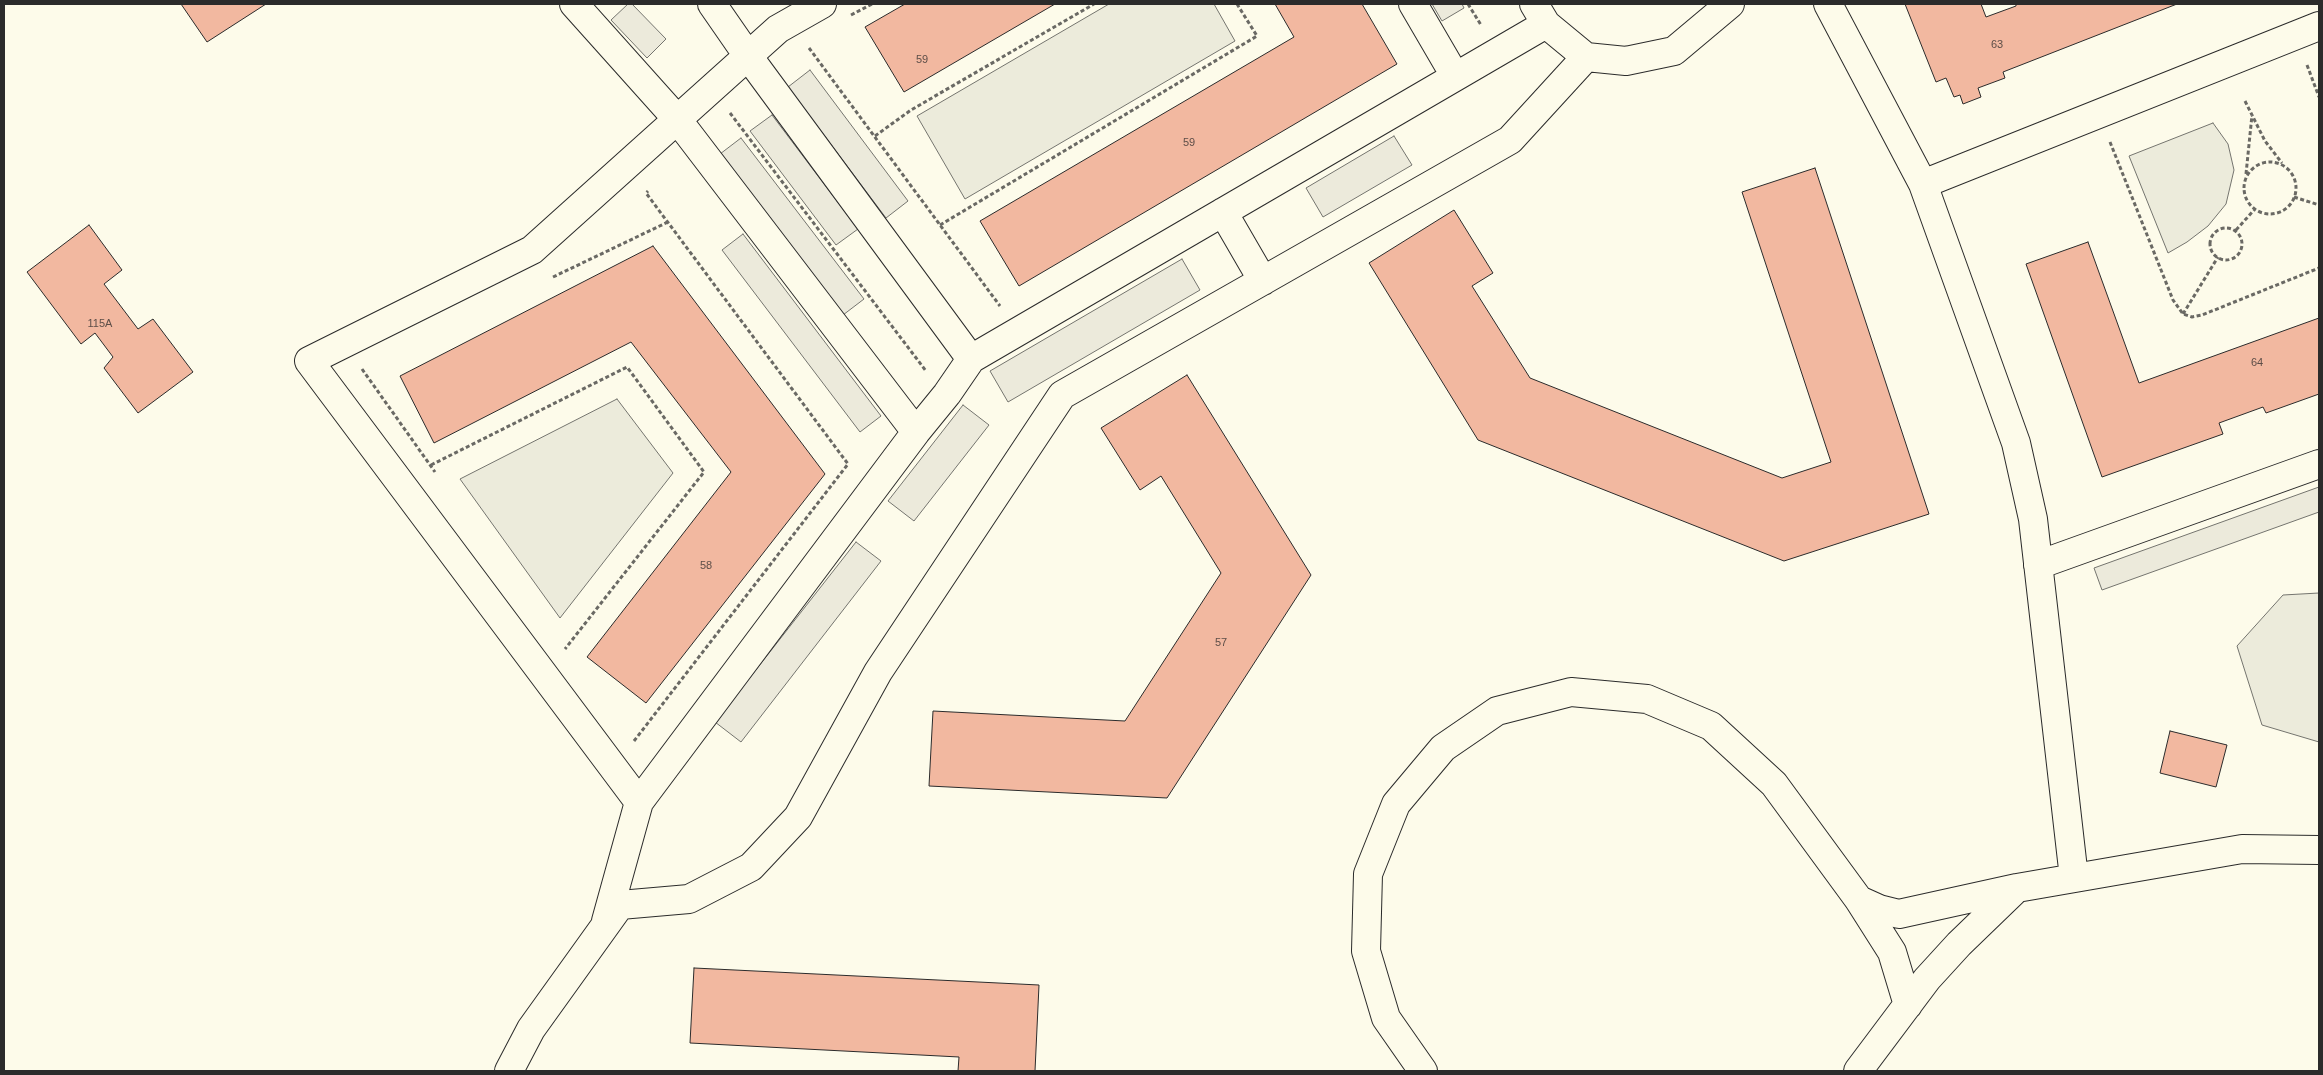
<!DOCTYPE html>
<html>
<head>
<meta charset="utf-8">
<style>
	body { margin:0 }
	#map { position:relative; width:2323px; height:1075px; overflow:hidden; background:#fdfbea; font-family:Arial,sans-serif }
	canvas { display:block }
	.frame { position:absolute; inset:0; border:5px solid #2b2b2b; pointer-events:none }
</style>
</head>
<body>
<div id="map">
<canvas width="2323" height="1075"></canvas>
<div class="frame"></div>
</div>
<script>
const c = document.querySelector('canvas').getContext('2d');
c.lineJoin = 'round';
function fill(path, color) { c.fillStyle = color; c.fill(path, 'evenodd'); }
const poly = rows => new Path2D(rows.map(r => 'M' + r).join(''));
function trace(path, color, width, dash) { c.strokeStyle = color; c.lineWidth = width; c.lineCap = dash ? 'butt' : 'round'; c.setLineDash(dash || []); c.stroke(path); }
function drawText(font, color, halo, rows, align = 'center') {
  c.font = font + ' Arial,sans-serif'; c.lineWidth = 4; c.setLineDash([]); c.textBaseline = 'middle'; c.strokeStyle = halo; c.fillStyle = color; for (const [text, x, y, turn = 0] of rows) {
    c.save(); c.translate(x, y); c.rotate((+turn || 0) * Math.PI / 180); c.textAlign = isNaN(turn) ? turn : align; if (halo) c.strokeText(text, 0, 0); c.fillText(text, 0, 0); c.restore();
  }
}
const green = poly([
	[1109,4,1214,4,1235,41,965,199,917,116,1109,4],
	[2213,123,2228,144,2234,170,2226,204,2208,226,2187,242,2168,253,2129,156,2213,123],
	[617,399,673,473,560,618,460,479,617,399],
	[2319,593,2319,742,2262,725,2237,646,2283,595,2319,593]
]);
const parking = poly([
	[628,4,632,4,666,39,647,58,611,20,628,4],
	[1432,4,1462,4,1464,8,1442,21,1432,4],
	[810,70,908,201,886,218,788,87,810,70],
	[772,115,858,229,836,245,750,131,772,115],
	[1394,136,1412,165,1323,217,1306,188,1394,136],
	[741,138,864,299,843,315,720,154,741,138],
	[743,234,881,416,860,432,722,250,743,234],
	[1182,259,1200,290,1008,402,990,371,1182,259],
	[963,405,989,425,914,521,888,501,963,405],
	[2319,487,2319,512,2102,590,2094,568,2319,487],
	[856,542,881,561,741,742,715,722,856,542]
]);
const building = poly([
	[181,4,266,4,207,42,181,4],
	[905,4,1055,4,904,92,865,27,905,4],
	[1275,4,1362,4,1397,64,1019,286,980,221,1294,37,1275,4],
	[1905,4,1981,4,1986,17,2016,6,2016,4,2177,4,2003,72,2005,78,1978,88,1981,97,1963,104,1960,95,1954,97,1946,78,1936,82,1905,4],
	[1815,168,1929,514,1784,561,1478,440,1369,263,1454,210,1493,273,1472,286,1530,378,1782,478,1831,462,1742,192,1815,168],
	[89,225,122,270,104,284,138,329,153,319,193,372,138,413,104,368,113,357,95,333,81,344,27,272,89,225],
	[2088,242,2139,383,2319,318,2319,394,2266,413,2263,407,2219,423,2223,434,2102,477,2026,264,2088,242],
	[653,246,825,474,646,703,587,657,731,472,631,342,434,443,400,376,653,246],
	[1187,375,1311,575,1167,798,929,786,933,711,1125,721,1221,573,1161,476,1140,490,1101,428,1187,375],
	[2170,731,2227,745,2216,787,2160,773,2170,731],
	[694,968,1039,985,1035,1071,958,1071,959,1057,690,1043,694,968]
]);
const path = poly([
	[1468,4,1481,25],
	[851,15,872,4],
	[809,48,1000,306],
	[2307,65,2319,97],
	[2245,101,2265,141,2282,163],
	[730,113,926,371],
	[875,136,911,110,1094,4],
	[2110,142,2173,300,2183,314,2192,317,2202,315,2319,268],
	'2244 188a26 26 0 1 1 52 0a26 26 0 1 1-52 0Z',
	[2246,174,2252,115],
	[2294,197,2319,205],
	[940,225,1257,36,1237,4],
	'2210 244a16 16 0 1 1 32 0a16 16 0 1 1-32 0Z',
	[2236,230,2255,209],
	[553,277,668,222],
	[2183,314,2218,257],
	[362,369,435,472],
	[431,465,627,367,704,472,565,649],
	[634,741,848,464,646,193,648,191]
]);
const minor = poly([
	[574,4,677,119,916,432],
	[712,4,748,56,971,359],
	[822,4,778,29,532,250,309,361,639,802,916,432,947,394,971,359,1546,24],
	[1413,4,1455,76],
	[1534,4,1546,24,1586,57,1626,61,1674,51,1730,4],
	[1828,4,1923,184,2016,443,2033,519,2074,878],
	[1923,184,2319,26],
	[1223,212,1263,281],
	[2038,565,2319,464],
	[1859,900,1879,909,1899,914,2017,888,2242,849,2319,850],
	[606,921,639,802],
	[509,1071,531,1029,620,905,689,899,751,867,798,817,878,672,1062,395,1510,140,1586,57],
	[1423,1071,1386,1018,1366,951,1368,874,1396,804,1443,748,1497,711,1571,692,1647,699,1711,726,1774,784,1859,900,1892,952,1908,1005],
	[1858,1071,1927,979,1959,944,2017,888]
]);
const numberNames = [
	["63",1997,45],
	["59",922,60],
	["59",1189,143],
	["115А",100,324],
	["64",2257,363],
	["58",706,566],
	["57",1221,643]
];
fill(green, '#ecebdb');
trace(green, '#74746e', 1);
fill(parking, '#eceadb');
trace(parking, '#74746e', 1);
fill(building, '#f2b8a0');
trace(building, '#2b2b2b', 1);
trace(minor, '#2b2b2b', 30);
trace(path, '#6a6964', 3, [4, 2.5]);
trace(minor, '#fdfbea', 28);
drawText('11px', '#5d4e48', null, numberNames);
</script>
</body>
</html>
